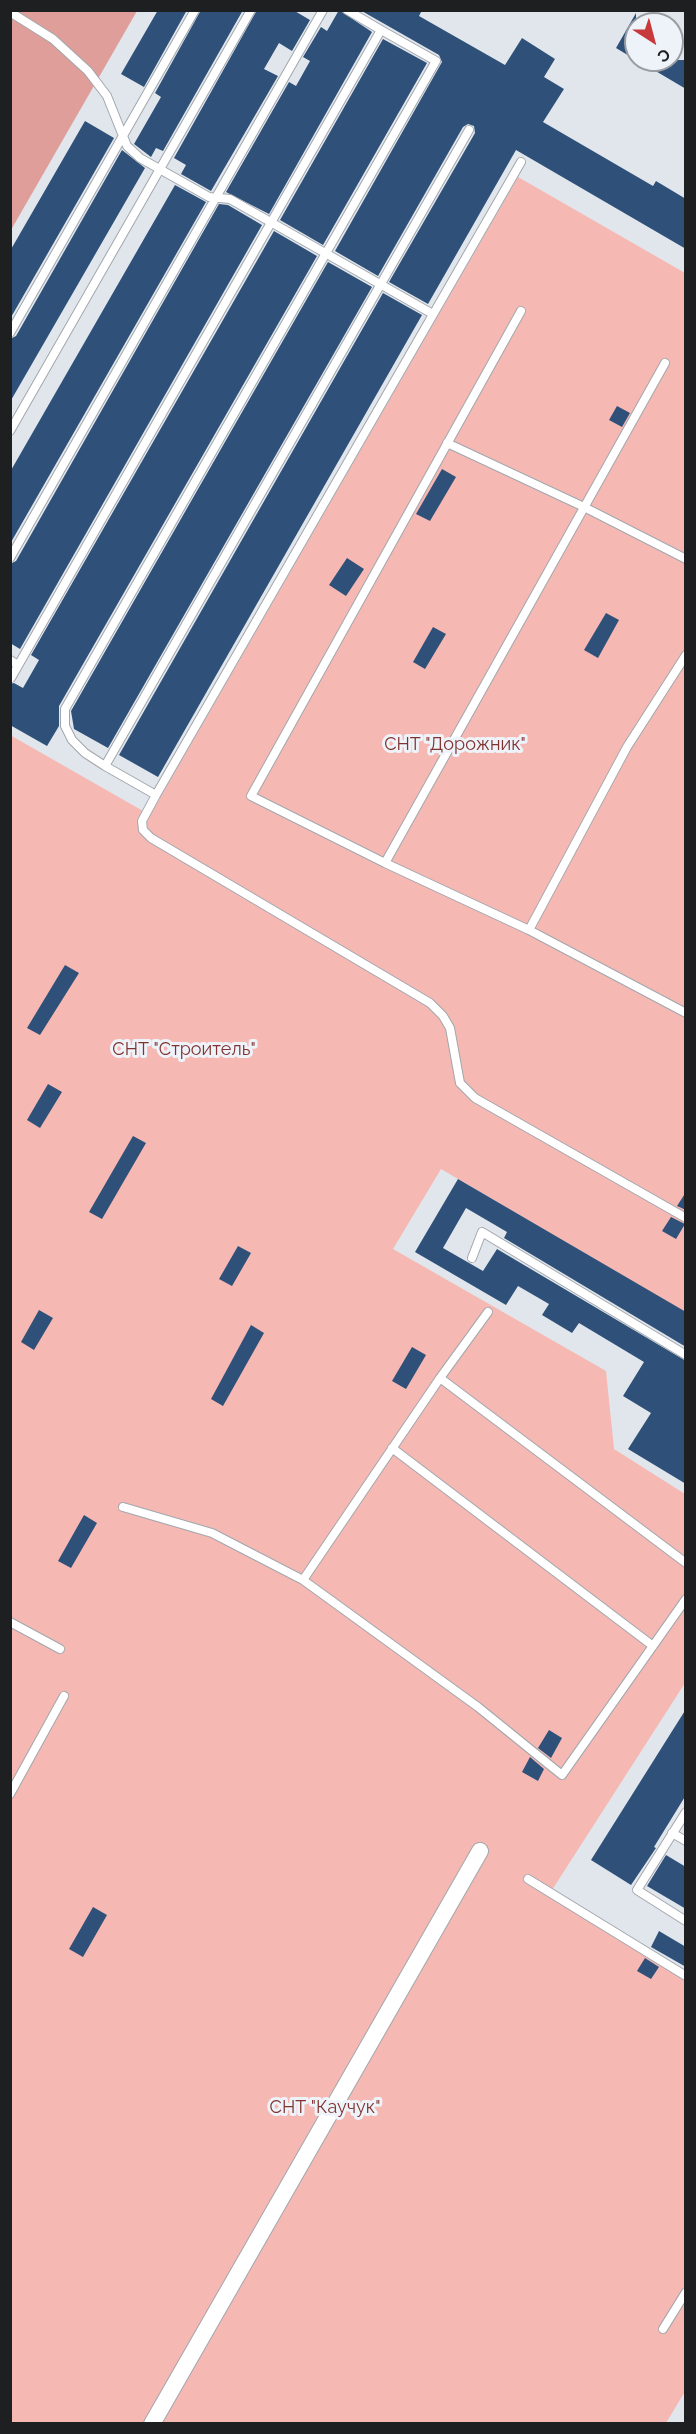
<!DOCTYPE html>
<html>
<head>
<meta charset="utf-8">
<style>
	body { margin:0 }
	#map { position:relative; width:696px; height:2434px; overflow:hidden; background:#e1e6ec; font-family:Raleway,sans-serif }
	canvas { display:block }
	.frame { position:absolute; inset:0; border:12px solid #1d1f21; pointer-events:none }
	.north { position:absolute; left:624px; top:12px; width:60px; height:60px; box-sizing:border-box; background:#eef3f9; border:2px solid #9a9ea3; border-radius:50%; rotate:144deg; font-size:16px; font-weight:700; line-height:24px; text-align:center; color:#1d1f21 }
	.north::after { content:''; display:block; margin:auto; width:21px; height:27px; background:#c8393c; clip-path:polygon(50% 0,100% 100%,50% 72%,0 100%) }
</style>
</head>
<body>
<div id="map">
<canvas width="696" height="2434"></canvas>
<div class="frame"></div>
<div class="north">С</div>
</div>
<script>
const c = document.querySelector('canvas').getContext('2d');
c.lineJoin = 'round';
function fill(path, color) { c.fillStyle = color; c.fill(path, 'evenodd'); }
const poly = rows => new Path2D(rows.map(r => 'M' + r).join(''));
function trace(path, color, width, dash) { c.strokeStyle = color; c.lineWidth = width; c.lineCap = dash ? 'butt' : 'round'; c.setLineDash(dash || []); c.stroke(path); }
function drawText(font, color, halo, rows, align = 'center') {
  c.font = font + ' Raleway,sans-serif'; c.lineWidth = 6; c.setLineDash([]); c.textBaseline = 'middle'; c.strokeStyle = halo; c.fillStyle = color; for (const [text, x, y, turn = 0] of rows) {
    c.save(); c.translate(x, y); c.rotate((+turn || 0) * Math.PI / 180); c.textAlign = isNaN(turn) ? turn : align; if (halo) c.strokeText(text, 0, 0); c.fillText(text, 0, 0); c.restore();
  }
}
const green = poly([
	[518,177,685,273,685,1312,441,1169,393,1249,606,1371,614,1449,685,1494,685,1683,552,1890,685,1979,686,2390,666,2423,11,2423,10,735,150,815]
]);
const forest = poly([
	[11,11,137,11,11,230]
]);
const building = poly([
	[158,10,187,10,144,87,121,74],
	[201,10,243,10,163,151,156,148,151,157,134,144,161,97,155,93],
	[257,10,293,10,310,20,292,51,279,43,264,69,278,76,211,191,181,174,186,165,174,158],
	[339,10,372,32,269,214,226,192,289,82,296,86,310,61,303,57,321,27,327,31],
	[360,10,422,10,419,16,505,65,522,38,555,59,544,77,564,89,543,122,653,186,656,181,686,199,686,249,516,150,428,304,389,282,475,133,474,126,468,124,463,127,378,276,335,251,442,62,439,55],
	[636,13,636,60,616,48],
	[383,39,427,63,323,245,280,220],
	[637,60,686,60,686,89],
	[85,121,114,138,10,319,10,251],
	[122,150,145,168,10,402,10,339,16,336],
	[175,185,206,202,10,544,10,472],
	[219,204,228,205,262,225,20,649,10,643,10,564,16,561],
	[274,231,317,256,59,706,59,726,47,746,10,725,10,684,14,683,23,688,39,660,31,655],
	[328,262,372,287,108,748,74,729,71,711],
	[383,293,422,315,158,777,119,755],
	[617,406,630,413,622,427,609,420],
	[442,469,456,477,430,521,416,514],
	[347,558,364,569,346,596,329,585],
	[606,613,619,620,598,658,584,650],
	[433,627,446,634,425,669,413,662],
	[65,965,79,973,40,1035,27,1028],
	[48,1084,62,1092,40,1128,27,1120],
	[133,1136,146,1143,102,1219,89,1212],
	[458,1179,686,1312,686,1347,504,1238,507,1232,466,1208,443,1248,483,1271,497,1249,686,1361,686,1484,628,1449,651,1413,623,1396,644,1362,579,1323,572,1333,542,1315,549,1304,518,1286,506,1305,415,1252],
	[686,1192,686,1210,677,1206],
	[671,1217,685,1224,676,1239,662,1231],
	[238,1246,251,1253,232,1286,219,1279],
	[39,1310,53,1318,34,1350,21,1342],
	[251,1325,264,1333,223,1406,211,1399],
	[412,1347,426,1355,406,1389,392,1381],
	[84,1515,97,1523,71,1568,58,1561],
	[686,1709,686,1795,654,1847,656,1848,631,1885,591,1860],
	[549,1730,562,1738,551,1758,538,1748],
	[530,1757,544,1769,538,1781,522,1772],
	[666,1855,686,1867,686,1909,647,1886],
	[93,1907,107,1915,83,1957,69,1949],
	[659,1931,686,1947,686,1967,651,1947],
	[645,1958,659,1967,651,1979,637,1971]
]);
const lane = poly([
	[347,10,381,30],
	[10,12,53,39,88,71,107,96,127,146,140,158,209,197,230,199,431,313],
	[469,130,105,766,156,795,521,162],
	[521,311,251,796,385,863,529,930,686,1013],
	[10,333,195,10],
	[10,431,251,10],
	[447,443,584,507,686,559],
	[10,558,323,10],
	[10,660,18,665],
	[11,678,381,30,436,61,65,709,65,726,72,740,85,753,105,766],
	[156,795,142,821,143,830,151,838,430,1003,443,1016,450,1028,460,1083,475,1098,686,1218],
	[385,863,665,363],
	[529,930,627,747,686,655],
	[472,1258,482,1232,686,1355],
	[440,1378,488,1312],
	[392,1448,653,1646],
	[123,1507,212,1533,303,1580,478,1707,562,1775,686,1599],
	[303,1580,440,1378,686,1563],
	[10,1622,60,1649],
	[10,1794,64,1696],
	[686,1812,637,1890,686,1921],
	[672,1833,686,1841],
	[528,1879,686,1976],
	[663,2329,686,2292]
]);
const street = poly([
	[152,2424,480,1851]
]);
const parkNames = [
	["СНТ \"Дорожник\"",455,745],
	["СНТ \"Строитель\"",184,1050],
	["СНТ \"Каучук\"",325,2108]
];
fill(green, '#f6b8b3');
fill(forest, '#df9e99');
fill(building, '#2f5179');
trace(lane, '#a2a7ad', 10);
trace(street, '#a2a7ad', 18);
trace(lane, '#fff', 8);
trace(street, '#fff', 16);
drawText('18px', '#813331', '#eef3f9', parkNames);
</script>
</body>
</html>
